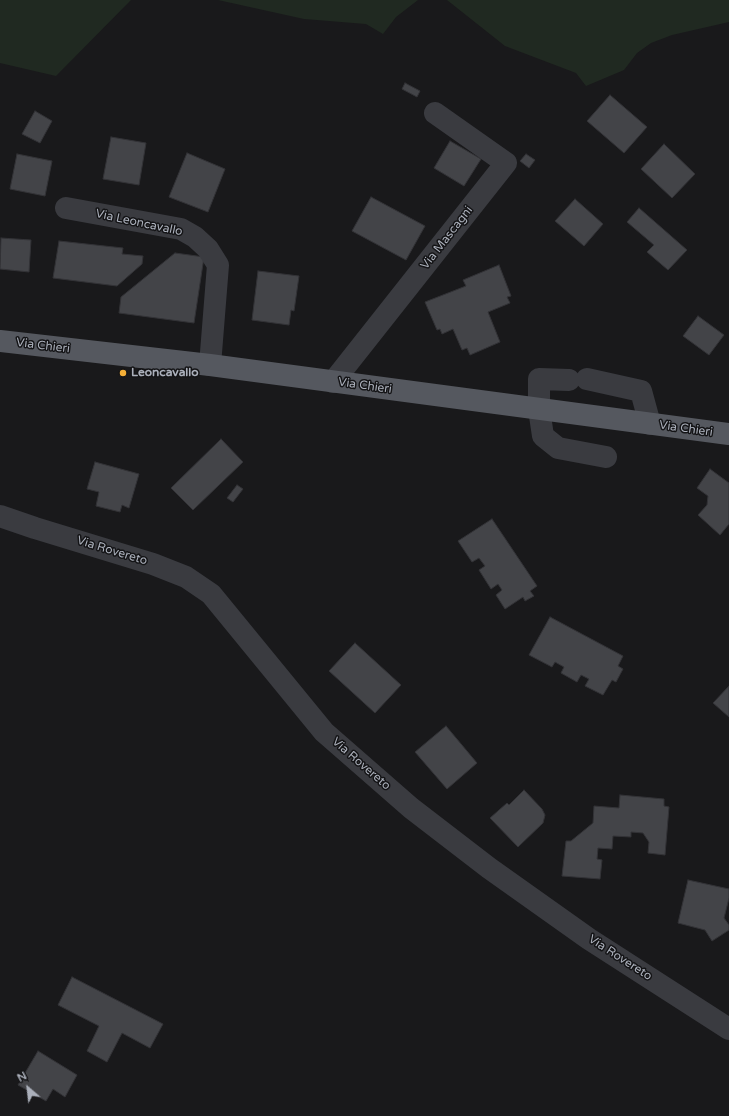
<!DOCTYPE html>
<html>
<head>
<meta charset="utf-8">
<style>
	body { margin:0 }
	#map { position:relative; width:729px; height:1116px; overflow:hidden; background:#19191b; font-family:"Varela Round",sans-serif }
	canvas { display:block }
	.north { position:absolute; left:8px; top:1068px; width:40px; height:40px; -webkit-text-stroke:3px #141416; paint-order:stroke; rotate:332deg; font-size:11px; font-weight:700; line-height:16px; text-align:center; color:#abb0bb }
	.north::after { content:''; display:block; margin:auto; width:14px; height:18px; background:#abb0bb; clip-path:polygon(50% 0,100% 100%,50% 72%,0 100%) }
</style>
</head>
<body>
<div id="map">
<canvas width="729" height="1116"></canvas>
<div class="north">N</div>
</div>
<script>
const c = document.querySelector('canvas').getContext('2d');
c.lineJoin = 'round';
function fill(path, color) { c.fillStyle = color; c.fill(path, 'evenodd'); }
const poly = rows => new Path2D(rows.map(r => 'M' + r).join(''));
function trace(path, color, width, dash) { c.strokeStyle = color; c.lineWidth = width; c.lineCap = dash ? 'butt' : 'round'; c.setLineDash(dash || []); c.stroke(path); }
function drawText(font, color, halo, rows, align = 'center') {
  c.font = font + ' "Varela Round",sans-serif'; c.lineWidth = 3; c.setLineDash([]); c.textBaseline = 'middle'; c.strokeStyle = halo; c.fillStyle = color; for (const [text, x, y, turn = 0] of rows) {
    c.save(); c.translate(x, y); c.rotate((+turn || 0) * Math.PI / 180); c.textAlign = isNaN(turn) ? turn : align; if (halo) c.strokeText(text, 0, 0); c.fillText(text, 0, 0); c.restore();
  }
}
const green = poly([
	[0,0,131,0,56,76,0,63],
	[218,0,418,0,396,17,383,34,366,24,304,19],
	[447,0,729,0,729,22,672,35,651,43,637,53,624,70,586,86,576,73,505,46]
]);
const building = poly([
	[405,83,420,91,417,97,402,89,405,83],
	[610,95,647,127,624,153,587,121,610,95],
	[35,111,52,121,40,143,22,134,35,111],
	[111,137,146,143,139,185,103,179,111,137],
	[450,141,481,159,464,186,434,168,450,141],
	[664,144,695,174,672,198,641,169,664,144],
	[187,153,225,169,208,212,169,197,187,153],
	[17,154,52,161,45,196,10,189,17,154],
	[526,154,535,160,529,168,520,161,526,154],
	[371,197,425,226,406,260,352,231,371,197],
	[575,199,603,224,584,246,555,221,575,199],
	[639,208,687,250,668,270,647,252,654,245,627,222,639,208],
	[1,238,31,240,29,272,0,269,1,238],
	[59,241,123,248,122,254,143,256,142,264,117,286,53,278,59,241],
	[175,253,204,257,194,323,119,313,121,297,175,253],
	[499,265,511,296,507,297,510,303,488,312,500,342,470,355,467,348,462,350,453,329,442,334,440,329,437,330,425,302,466,286,463,280,499,265],
	[258,271,299,276,294,311,291,310,289,325,252,320,258,271],
	[698,316,724,335,709,355,683,336,698,316],
	[221,439,243,462,193,510,171,488,221,439],
	[95,462,139,474,129,508,122,505,120,512,96,506,99,492,87,489,95,462],
	[710,469,729,483,729,524,720,535,698,515,707,505,708,496,697,488,710,469],
	[237,485,243,489,233,502,227,498,237,485],
	[492,519,537,586,530,591,534,596,525,601,523,597,505,609,496,595,502,590,498,584,491,589,479,570,485,566,479,558,472,562,458,541,492,519],
	[550,617,623,656,618,666,623,669,616,682,612,680,603,695,585,686,589,679,581,675,577,682,561,673,564,667,555,662,552,667,529,655,550,617],
	[355,643,401,685,375,713,329,671,355,643],
	[729,686,729,717,713,703,729,686],
	[446,726,477,763,447,789,415,752,446,726],
	[524,790,542,809,545,815,543,823,518,847,490,818,507,803,509,805,524,790],
	[620,795,664,799,664,806,669,807,665,855,648,853,649,842,643,833,631,832,631,837,613,836,612,849,598,848,597,859,602,860,600,879,562,876,566,841,571,841,593,823,594,806,619,808,620,795],
	[688,880,729,889,729,898,724,918,729,925,729,930,712,941,705,930,678,923,688,880],
	[72,977,163,1024,150,1048,122,1033,107,1062,87,1051,99,1026,58,1005,72,977],
	[38,1051,77,1075,65,1097,53,1089,46,1101,18,1085,38,1051]
]);
const minor = poly([
	[66,208,181,229,195,237,208,249,218,265,210,365],
	[587,379,641,391,650,424],
	[569,380,539,379,539,409,543,436,558,448,606,457],
	[333,382,506,163,435,113],
	[0,516,35,528,153,564,186,577,211,594,324,732,411,808,489,868,589,939,729,1029]
]);
const major = poly([
	[0,341,210,365,729,434]
]);
const markers = [
	[123,373,4,"#f5af37"]
];
const streetNames = [
	["Via Leoncavallo",139,223,12],
	["Via Mascagni",447,238,-52],
	["Via Chieri",43,346,7],
	["Via Chieri",365,386,8],
	["Via Chieri",686,429,8],
	["Via Rovereto",112,551,17],
	["Via Rovereto",361,764,41],
	["Via Rovereto",620,958,33]
];
const poiNames = [
	["Leoncavallo",131,373]
];
fill(green, '#202921');
fill(building, '#434448');
trace(building, '#333337', 1);
trace(minor, '#3a3b40', 22);
trace(major, '#55585f', 22);
for (const [x, y, r, color] of markers) { const dot = new Path2D(); dot.arc(x, y, r, 0, 2 * Math.PI); c.fillStyle = color; c.fill(dot); trace(dot, '#141416', 1.5); }
drawText('12px', '#abb0bb', '#141416', streetNames);
drawText('bold 12px', '#abb0bb', '#141416', poiNames, 'left');
</script>
</body>
</html>
